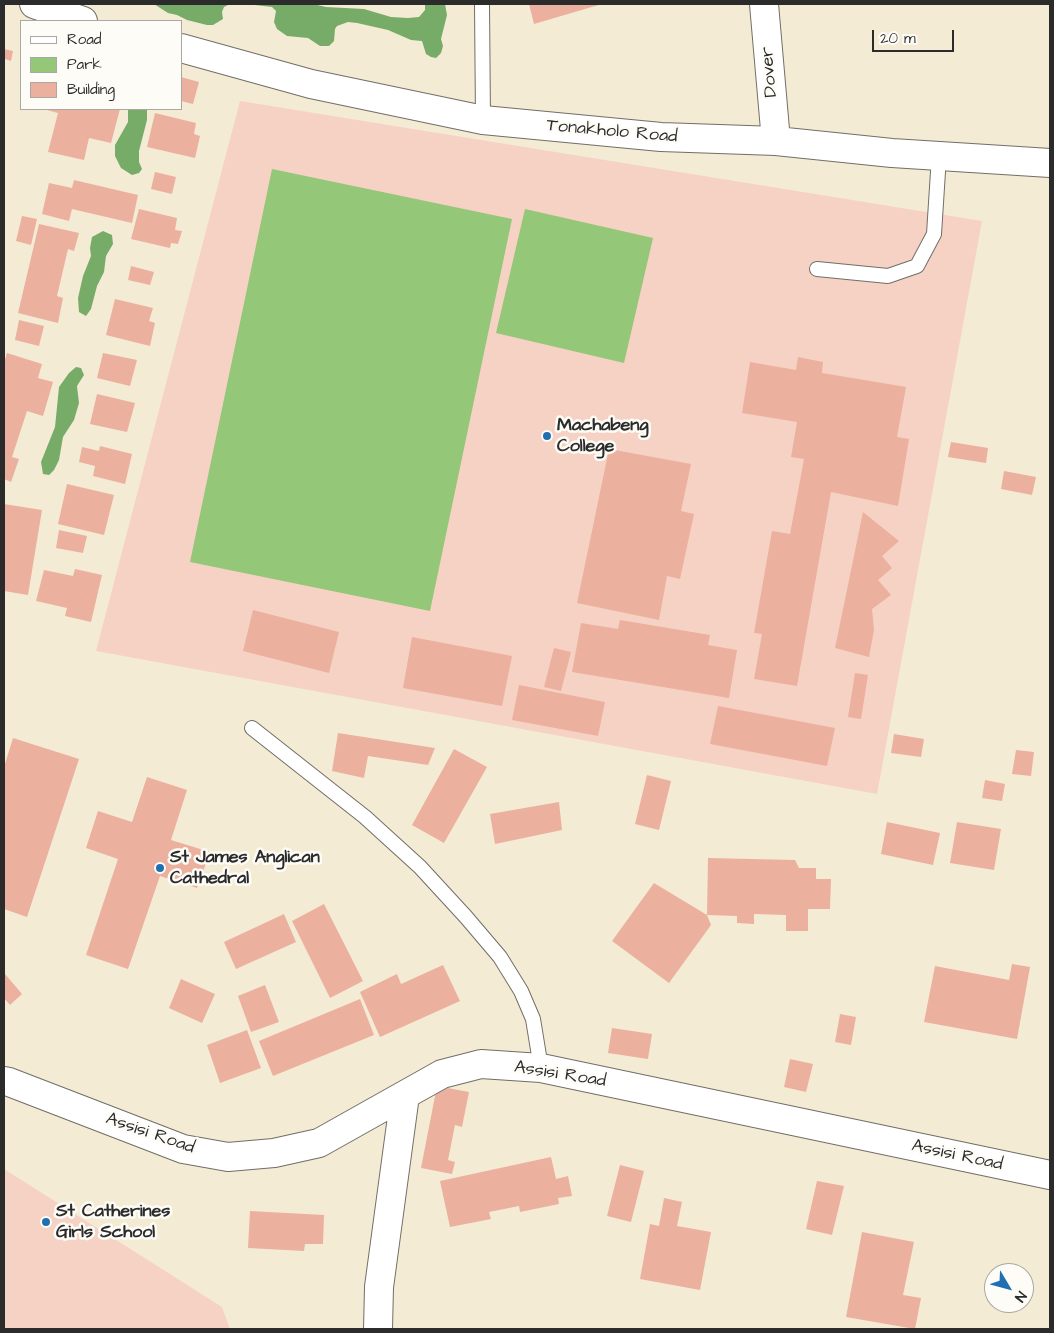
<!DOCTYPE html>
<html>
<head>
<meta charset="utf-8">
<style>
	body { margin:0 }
	#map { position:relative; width:1054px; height:1333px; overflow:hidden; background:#f4ebd5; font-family:"Architects Daughter",sans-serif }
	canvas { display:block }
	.frame { position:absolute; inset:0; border:5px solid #2b2b2b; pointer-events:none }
	.legend { position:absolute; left:20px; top:20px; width:162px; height:90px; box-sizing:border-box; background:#fdfcf7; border:1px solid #a9a8a5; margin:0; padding:6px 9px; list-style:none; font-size:15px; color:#2b2b2b }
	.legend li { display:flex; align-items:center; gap:10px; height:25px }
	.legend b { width:25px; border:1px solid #a9a8a5 }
	.north { position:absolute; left:984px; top:1263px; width:50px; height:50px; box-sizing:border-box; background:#fdfcf7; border:1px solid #a9a8a5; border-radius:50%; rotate:127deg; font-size:14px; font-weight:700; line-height:20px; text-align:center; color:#2b2b2b }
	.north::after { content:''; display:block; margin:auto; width:18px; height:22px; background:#1f6fb2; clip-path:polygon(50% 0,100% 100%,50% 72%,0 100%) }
	.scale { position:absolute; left:872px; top:30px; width:82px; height:22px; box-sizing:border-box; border:2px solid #2b2b2b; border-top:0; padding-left:6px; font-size:15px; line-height:18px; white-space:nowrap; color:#2b2b2b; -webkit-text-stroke:4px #fdfcf7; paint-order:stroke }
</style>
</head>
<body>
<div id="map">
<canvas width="1054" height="1333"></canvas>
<div class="frame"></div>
<ul class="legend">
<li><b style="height:6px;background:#fff"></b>Road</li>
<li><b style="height:14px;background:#94c778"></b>Park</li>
<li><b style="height:14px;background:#ecb09f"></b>Building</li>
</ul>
<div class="north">N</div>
<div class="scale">20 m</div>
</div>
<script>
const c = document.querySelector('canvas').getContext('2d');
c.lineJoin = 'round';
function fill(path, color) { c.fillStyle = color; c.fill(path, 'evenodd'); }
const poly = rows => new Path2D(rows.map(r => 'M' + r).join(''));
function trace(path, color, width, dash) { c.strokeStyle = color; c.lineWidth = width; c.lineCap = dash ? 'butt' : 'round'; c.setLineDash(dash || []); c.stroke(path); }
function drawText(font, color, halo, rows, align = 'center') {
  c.font = font + ' "Architects Daughter",sans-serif'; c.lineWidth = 5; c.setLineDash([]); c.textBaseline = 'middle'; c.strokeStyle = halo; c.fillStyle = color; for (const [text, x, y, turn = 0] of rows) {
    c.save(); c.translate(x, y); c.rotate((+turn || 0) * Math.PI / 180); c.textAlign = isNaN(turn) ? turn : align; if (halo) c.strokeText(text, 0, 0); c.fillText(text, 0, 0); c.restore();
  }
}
const built = poly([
	[240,101,982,221,877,794,96,651],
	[4,1169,222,1307,230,1329,4,1329]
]);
const green = poly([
	[272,169,512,219,430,611,190,562],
	[525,209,653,238,624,363,496,333]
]);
const forest = poly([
	[154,4,230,4,224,7,222,12,223,19,213,25,207,25,187,20,177,15,168,13],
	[246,4,313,4,326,7,364,9,391,17,408,18,419,17,425,10,425,4,445,4,447,15,441,39,443,46,441,53,436,58,431,57,426,54,422,41,411,40,388,30,357,23,348,22,337,26,335,29,334,41,329,46,320,46,308,38,287,36,277,29,274,22,276,11,272,7],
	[128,109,147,109,147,120,139,151,139,162,142,169,139,173,132,175,121,168,115,156,115,145,128,122],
	[103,231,112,235,113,244,106,256,104,272,97,286,91,309,86,316,79,312,78,298,83,276,91,256,90,248,92,237],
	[76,367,81,368,84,375,77,386,79,403,74,420,63,437,59,460,54,470,49,475,43,474,41,462,55,427,59,387,69,373]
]);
const building = poly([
	[529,4,602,4,534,24],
	[4,49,13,51,11,61,5,59,4,62],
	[181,77,199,82,193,104,181,101],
	[43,109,120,109,111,143,89,138,84,160,48,152,58,113],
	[155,113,196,123,194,134,200,136,195,158,147,147],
	[155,172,176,177,172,194,151,189],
	[74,180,138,195,132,223,72,209,69,221,42,214,49,183,72,188],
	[139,209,177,218,175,230,182,231,178,244,171,243,170,248,131,239],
	[22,216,37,219,31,245,16,241],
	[39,224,79,233,74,251,68,249,57,296,63,298,58,323,18,313],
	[131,266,154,272,150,285,128,280],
	[115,299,153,308,149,321,155,323,150,346,106,335],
	[19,320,44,326,39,346,15,340],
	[7,353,42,364,38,378,53,382,43,416,27,411,12,457,19,459,11,482,4,479,4,363],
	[103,353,137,360,130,386,97,378],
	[798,357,823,362,822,373,906,387,897,437,909,439,898,506,831,492,797,686,754,679,762,634,754,633,772,531,790,534,804,459,791,457,797,422,742,413,750,362,796,370],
	[97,394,135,403,127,432,90,424],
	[951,442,988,448,986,463,948,457],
	[100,446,132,454,125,484,93,476,95,466,79,462,82,447,99,451],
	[609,449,691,464,681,511,694,514,680,579,667,576,659,620,577,603],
	[1004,471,1036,477,1032,495,1001,489],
	[67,484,114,495,104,535,58,524],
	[4,504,42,510,28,595,4,591],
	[863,512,899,541,882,556,892,568,878,580,891,595,872,609,874,630,869,657,835,648],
	[59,530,87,536,83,553,56,548],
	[75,569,102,575,91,622,65,616,67,608,36,601,44,570,73,576],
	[253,610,339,632,329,673,243,651],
	[620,620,710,635,708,645,737,650,729,698,572,672,581,623,618,629],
	[412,637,512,656,502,706,403,688],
	[554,648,571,652,561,691,544,687],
	[855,673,868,675,861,719,848,717],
	[519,685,605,702,598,736,512,720],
	[718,706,835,728,827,766,710,744],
	[338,733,435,748,428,765,368,756,364,778,332,771],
	[894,734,924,739,921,757,891,753],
	[13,738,79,759,27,917,4,909,4,767],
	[454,749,487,767,444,843,412,825],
	[1016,750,1034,752,1031,776,1012,774],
	[647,775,671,781,659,830,635,824],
	[147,777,187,790,171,840,210,852,197,888,160,876,128,969,86,955,118,859,86,848,98,811,132,822],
	[985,780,1005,784,1002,801,982,798],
	[559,802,562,830,495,844,490,814],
	[887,822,940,833,933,865,881,854],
	[957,822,1001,829,994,870,950,863],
	[708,858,795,860,799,868,816,868,816,879,831,879,830,909,808,909,808,931,786,931,786,915,754,914,754,924,737,923,737,916,707,915,711,925,669,983,612,941,654,883,707,915],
	[324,904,363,981,330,998,292,921],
	[284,914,296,942,236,969,224,942],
	[1012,964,1030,967,1017,1039,924,1022,935,966,1009,980],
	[443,965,460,1001,380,1037,360,992,397,974,401,984],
	[5,974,22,994,10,1005,4,998],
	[181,979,215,994,202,1023,169,1008],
	[265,985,279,1022,251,1032,238,996],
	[360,999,374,1035,273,1076,259,1041],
	[840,1014,856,1017,851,1045,835,1042],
	[612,1028,652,1034,648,1059,608,1053],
	[247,1030,261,1068,220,1083,207,1045],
	[790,1059,813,1064,806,1092,784,1087],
	[437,1086,469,1092,462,1127,455,1125,448,1160,455,1162,452,1174,421,1168],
	[551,1157,556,1179,568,1176,572,1196,558,1198,559,1204,520,1212,519,1206,489,1212,491,1219,450,1227,440,1181],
	[620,1165,644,1171,631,1222,607,1216],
	[817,1181,844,1186,832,1235,806,1229],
	[664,1198,682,1202,677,1226,711,1232,700,1290,640,1279,650,1224,659,1226],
	[250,1211,324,1215,323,1244,305,1244,304,1251,248,1248],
	[862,1232,914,1242,903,1295,921,1298,915,1329,846,1317]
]);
const lane = poly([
	[482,4,483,120],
	[817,269,888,276,917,266,934,234,939,156],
	[252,728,365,817,420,867,466,917,500,957,521,991,533,1019,541,1068]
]);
const street = poly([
	[34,4,83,21],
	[764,4,776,141],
	[181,48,311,84,483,120,661,137,776,141,892,153,1050,163],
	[4,1081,9,1082,183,1149,228,1157,274,1153,319,1143,442,1074,481,1064,541,1068,1050,1175],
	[378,1329,379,1287,405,1095]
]);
const markers = [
	[547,436,5,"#1f6fb2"],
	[160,868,5,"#1f6fb2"],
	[46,1222,5,"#1f6fb2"]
];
const streetNames = [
	["Dover",770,72,-95],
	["Tonakholo Road",612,132,5],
	["Assisi Road",560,1075,9],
	["Assisi Road",150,1134,19],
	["Assisi Road",957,1156,12]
];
const poiNames = [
	["Machabeng",557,426],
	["College",557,447],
	["St James Anglican",170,858],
	["Cathedral",170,879],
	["St Catherines",56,1212],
	["Girls School",56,1233]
];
fill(built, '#f6d2c4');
fill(green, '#94c778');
fill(forest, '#77ac68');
fill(building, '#ecb09f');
trace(lane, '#716e66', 16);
trace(street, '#716e66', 30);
trace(lane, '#fff', 14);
trace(street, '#fff', 28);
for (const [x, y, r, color] of markers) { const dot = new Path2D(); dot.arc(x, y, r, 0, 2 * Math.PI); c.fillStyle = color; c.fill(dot); trace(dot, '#fdfcf7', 2); }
drawText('18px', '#2b2b2b', '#fdfcf7', streetNames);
drawText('bold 18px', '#2b2b2b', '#fdfcf7', poiNames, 'left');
</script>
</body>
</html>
